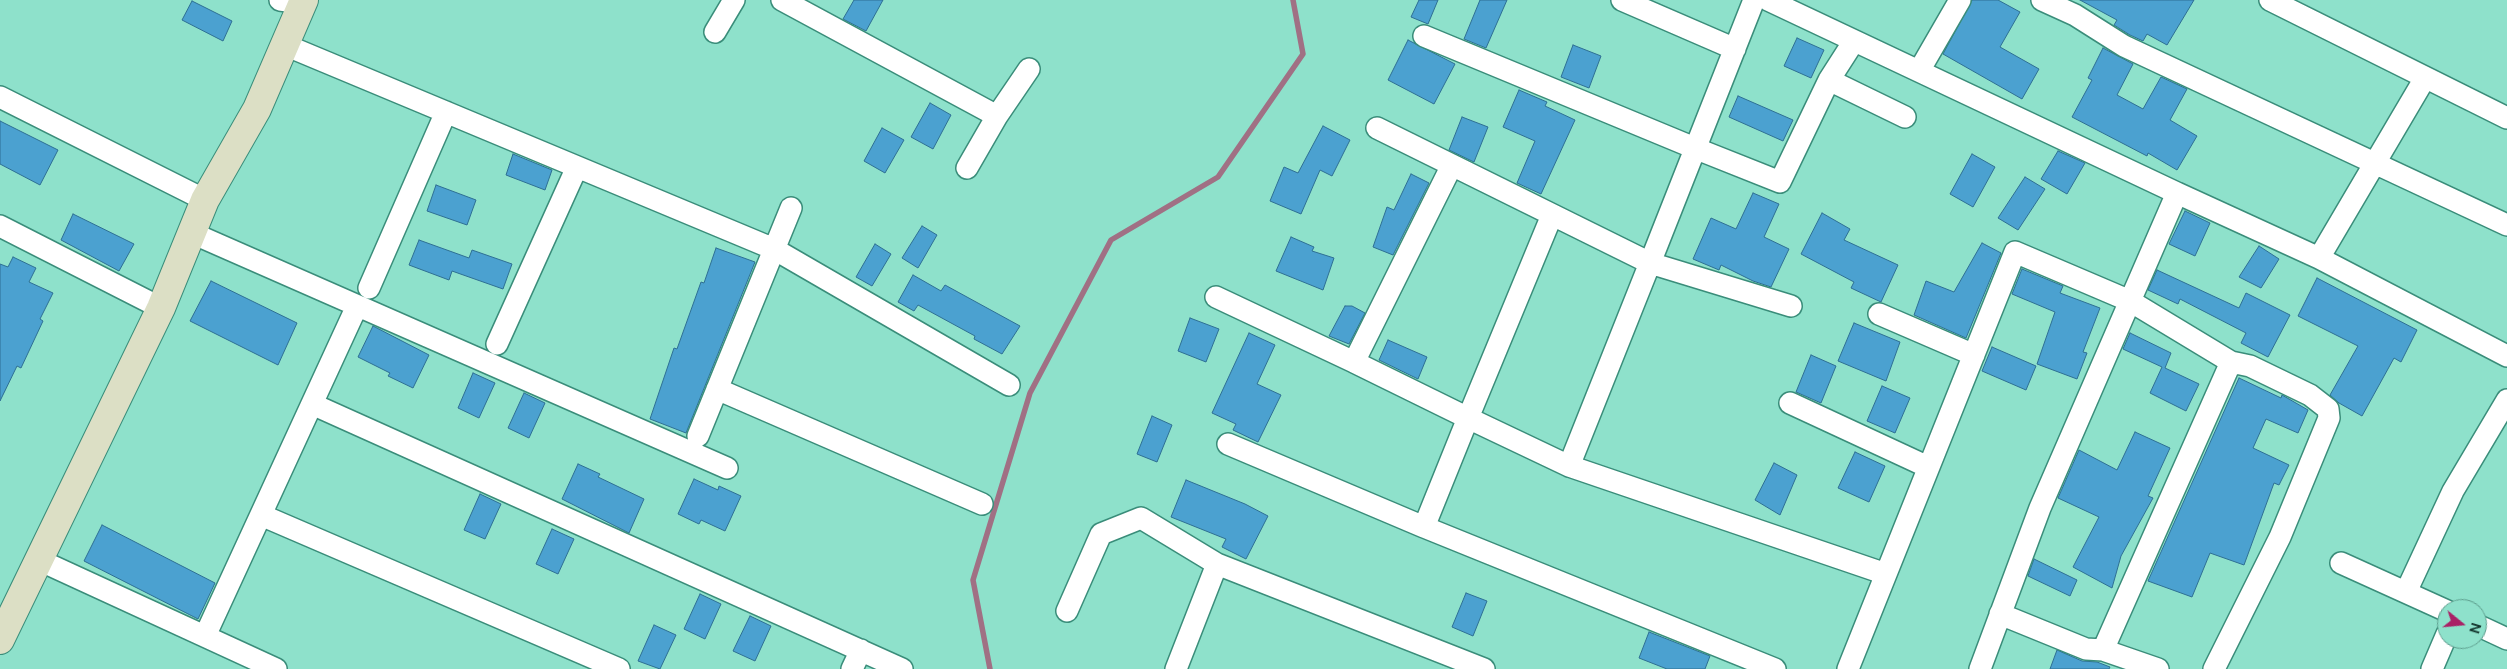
<!DOCTYPE html>
<html>
<head>
<meta charset="utf-8">
<style>
	body { margin:0 }
	#map { position:relative; width:2507px; height:669px; overflow:hidden; background:#8ee1cb; font-family:"DM Sans",sans-serif }
	canvas { display:block }
	.north { position:absolute; left:2437px; top:599px; width:50px; height:50px; box-sizing:border-box; background:#8ee1cb; border:1px solid #5d9d8d; border-radius:50%; rotate:107deg; font-size:14px; font-weight:700; line-height:20px; text-align:center; color:#14372f }
	.north::after { content:''; display:block; margin:auto; width:18px; height:22px; background:#a92166; clip-path:polygon(50% 0,100% 100%,50% 72%,0 100%) }
</style>
</head>
<body>
<div id="map">
<canvas width="2507" height="669"></canvas>
<div class="north">N</div>
</div>
<script>
const ctx = document.querySelector('canvas').getContext('2d');
ctx.lineJoin = 'round';
const shape = rows => new Path2D(rows.map(r => 'M' + r).join(''));
function strokePath(path, color, width, dash) { ctx.strokeStyle = color; ctx.lineWidth = width; ctx.lineCap = dash ? 'butt' : 'round'; ctx.setLineDash(dash || []); ctx.stroke(path); }
function paint(path, color) { ctx.fillStyle = color; ctx.fill(path, 'evenodd'); }
strokePath(shape([
	[990,669,973,580,1030,393,1111,240,1218,177,1303,54,1293,0]
]), '#a07084', 5.5);
const building = shape([
	[854,0,883,0,866,31,843,19,854,0],
	[1419,0,1438,0,1428,24,1411,17,1419,0],
	[1480,0,1507,0,1486,48,1464,39,1480,0],
	[1972,0,1998,0,2020,12,2000,47,2039,69,2022,99,1943,54,1972,0],
	[2080,0,2194,0,2167,45,2147,34,2143,41,2130,35,2114,25,2117,20,2080,0],
	[192,1,232,21,223,41,182,20,192,1],
	[1797,38,1824,50,1811,78,1784,66,1797,38],
	[1408,40,1455,64,1434,104,1388,80,1408,40],
	[1573,45,1601,56,1589,88,1561,77,1573,45],
	[2103,48,2133,64,2117,95,2143,109,2161,77,2187,89,2170,120,2197,136,2177,170,2148,153,2147,156,2072,117,2092,80,2088,78,2103,48],
	[1519,90,1547,102,1545,106,1575,120,1541,194,1517,183,1535,141,1503,127,1519,90],
	[1738,96,1793,120,1783,141,1729,117,1738,96],
	[930,103,951,115,933,149,911,137,930,103],
	[1462,117,1488,127,1474,162,1449,150,1462,117],
	[0,121,58,150,40,185,0,164,0,121],
	[1323,126,1350,140,1332,176,1320,170,1301,214,1270,201,1284,167,1298,173,1323,126],
	[882,128,904,140,885,173,864,161,882,128],
	[2058,151,2085,163,2067,194,2041,179,2058,151],
	[513,154,552,170,545,190,506,175,513,154],
	[1972,154,1995,167,1973,207,1950,194,1972,154],
	[1411,174,1429,183,1393,255,1373,247,1387,207,1394,210,1411,174],
	[2025,177,2045,189,2018,230,1998,218,2025,177],
	[436,185,476,200,467,225,427,211,436,185],
	[1753,193,1779,204,1764,237,1789,249,1771,287,1753,281,1721,265,1719,270,1693,259,1711,218,1736,229,1753,193],
	[2185,211,2210,223,2195,256,2169,244,2185,211],
	[1822,213,1850,229,1844,240,1898,265,1881,302,1851,288,1854,282,1801,254,1822,213],
	[73,214,134,244,119,271,61,240,73,214],
	[922,226,937,235,918,268,902,258,922,226],
	[1291,237,1314,247,1312,251,1334,258,1323,290,1276,271,1291,237],
	[419,240,469,258,472,250,512,264,503,289,452,271,449,280,409,265,419,240],
	[1982,243,2001,253,1966,338,1914,315,1926,281,1954,292,1982,243],
	[875,244,891,254,872,286,856,277,875,244],
	[2259,246,2279,259,2261,288,2239,277,2259,246],
	[716,248,755,262,686,433,650,419,674,348,677,349,701,282,704,283,716,248],
	[13,257,36,268,29,282,53,293,40,319,43,321,21,368,17,366,0,401,0,264,8,267,13,257],
	[2022,269,2063,286,2060,293,2100,308,2083,352,2087,353,2077,379,2037,364,2055,312,2012,294,2022,269],
	[2157,270,2239,308,2246,293,2290,315,2268,357,2241,343,2246,333,2180,299,2178,304,2148,290,2157,270],
	[913,275,941,291,945,285,1020,326,1002,354,974,339,975,336,918,305,914,311,898,302,913,275],
	[2317,278,2417,330,2401,362,2394,358,2362,416,2339,403,2330,395,2358,346,2298,316,2317,278],
	[211,281,297,323,278,365,190,321,211,281],
	[1345,306,1352,306,1365,313,1349,344,1329,336,1345,306],
	[1190,318,1219,329,1206,362,1178,351,1190,318],
	[1854,323,1900,342,1886,381,1838,361,1854,323],
	[373,326,429,355,413,388,388,376,390,373,358,357,373,326],
	[1249,333,1275,345,1257,384,1281,395,1258,442,1233,430,1236,424,1212,413,1249,333],
	[2130,333,2171,353,2165,368,2199,384,2186,411,2150,393,2162,367,2123,349,2130,333],
	[1388,340,1427,357,1418,379,1379,360,1388,340],
	[1992,347,2036,366,2026,390,1982,371,1992,347],
	[1811,355,1836,366,1821,403,1796,392,1811,355],
	[473,373,495,383,479,418,458,408,473,373],
	[2239,378,2281,398,2282,395,2308,410,2298,433,2266,419,2253,448,2289,465,2279,485,2274,483,2244,565,2210,553,2192,597,2148,581,2239,378],
	[1882,386,1910,398,1895,433,1867,421,1882,386],
	[524,393,545,403,529,438,508,428,524,393],
	[1152,416,1172,425,1157,462,1137,454,1152,416],
	[2135,432,2170,448,2148,496,2153,498,2121,556,2112,588,2073,567,2099,517,2058,498,2079,450,2117,470,2135,432],
	[1855,452,1885,466,1869,502,1838,488,1855,452],
	[1774,463,1797,475,1780,515,1755,500,1774,463],
	[578,464,600,474,598,477,644,499,629,533,562,499,578,464],
	[694,479,718,490,719,486,741,496,725,531,701,520,699,524,678,514,694,479],
	[1186,480,1245,504,1268,516,1246,559,1222,547,1226,539,1171,517,1186,480],
	[480,494,501,504,485,539,464,530,480,494],
	[102,525,215,583,198,619,84,561,102,525],
	[552,529,574,539,558,574,536,564,552,529],
	[2034,559,2077,580,2070,596,2028,576,2034,559],
	[1466,593,1487,601,1473,636,1452,627,1466,593],
	[700,594,721,604,705,639,684,629,700,594],
	[750,616,771,626,755,661,733,651,750,616],
	[654,625,676,635,660,669,638,661,654,625],
	[1649,632,1710,656,1705,669,1667,669,1639,658,1649,632],
	[2057,650,2082,661,2097,662,2110,667,2109,669,2050,669,2057,650]
]);
paint(building, '#4ba1d0');
strokePath(building, '#2e6f93', 1);
const street = shape([
	[280,0,302,3],
	[782,0,997,116],
	[1622,0,1735,49],
	[1768,0,2177,193],
	[2042,0,2075,15,2124,46,2507,225],
	[2270,0,2507,118],
	[715,32,734,0],
	[1424,36,1697,149,1780,182,1829,80,1854,41],
	[285,45,774,249,1009,385],
	[1919,71,1960,0],
	[1829,80,1905,117],
	[0,97,205,200],
	[1377,128,1650,263,1754,0],
	[1452,165,1354,362,1468,418,1424,527,1775,669],
	[967,168,997,116,1029,69],
	[1552,215,1468,418,1569,466,1886,574],
	[0,226,161,308],
	[192,233,727,468],
	[2319,258,2425,78],
	[369,288,446,112],
	[1216,297,1354,362],
	[1879,314,1974,355],
	[497,344,577,167],
	[717,389,982,504],
	[1790,403,1928,467],
	[312,404,902,669],
	[698,436,791,208],
	[1228,444,1424,527],
	[1569,466,1650,263,1791,306],
	[261,515,619,669],
	[39,560,276,669],
	[2341,563,2447,611],
	[2406,592,2453,491,2507,400],
	[1067,611,1101,534,1141,518,1217,564,1484,669],
	[2000,614,2086,649,2103,650,2158,669],
	[2477,625,2507,639],
	[205,636,357,306],
	[2103,650,2231,362],
	[852,669,861,650],
	[1176,669,1217,564],
	[1848,669,2015,252,2130,301,2231,362,2250,366,2310,395,2328,409,2329,418,2280,537,2214,669],
	[1980,669,2040,508,2177,193,2319,258,2507,356],
	[2432,669,2447,634]
]);
const secondary = shape([
	[0,640,161,308,205,200,257,109,304,0]
]);
strokePath(street, '#3a8d7a', 24);
strokePath(secondary, '#3a8d7a', 30);
strokePath(street, '#fff', 21);
strokePath(secondary, '#dcdfc5', 28);
</script>
</body>
</html>
